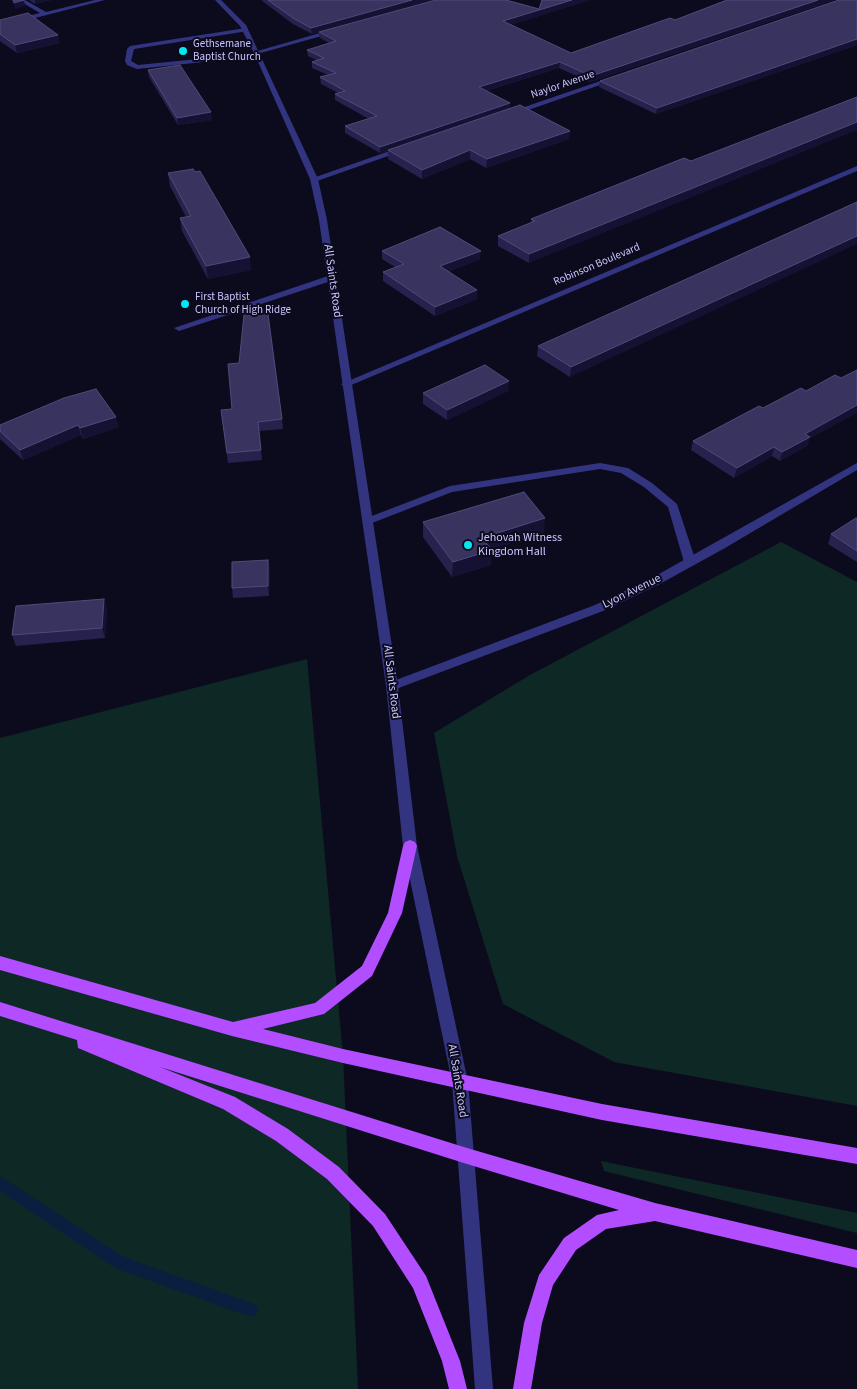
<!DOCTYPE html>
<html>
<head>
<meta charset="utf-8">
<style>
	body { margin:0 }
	canvas { display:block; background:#0c0a1d }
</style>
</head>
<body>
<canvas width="857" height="1389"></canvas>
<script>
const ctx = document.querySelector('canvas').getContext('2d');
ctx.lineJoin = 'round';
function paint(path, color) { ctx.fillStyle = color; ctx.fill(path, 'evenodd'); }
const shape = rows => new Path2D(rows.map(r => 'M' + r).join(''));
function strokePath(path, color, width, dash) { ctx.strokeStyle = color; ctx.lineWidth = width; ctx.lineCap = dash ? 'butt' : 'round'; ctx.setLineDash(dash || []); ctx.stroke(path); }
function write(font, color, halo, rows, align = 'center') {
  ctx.font = font + ' "Source Sans 3",sans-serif'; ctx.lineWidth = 4; ctx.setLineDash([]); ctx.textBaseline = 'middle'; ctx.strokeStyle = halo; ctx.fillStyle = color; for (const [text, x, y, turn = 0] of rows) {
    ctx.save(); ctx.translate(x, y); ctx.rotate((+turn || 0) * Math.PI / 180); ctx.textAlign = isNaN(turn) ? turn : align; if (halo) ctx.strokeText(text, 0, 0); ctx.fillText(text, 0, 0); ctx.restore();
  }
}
paint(shape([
	[781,542,857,582,857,1106,614,1062,503,1004,457,856,434,733,530,675],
	[307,659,343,1056,358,1389,0,1389,0,738],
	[601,1161,857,1213,857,1233,604,1171]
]), '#0d2825');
paint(shape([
	[0,1176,124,1257,256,1305,258,1310,256,1315,251,1317,115,1268,0,1191,0,1176]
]), '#081f3f');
paint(shape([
	[246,28,248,29,248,31,134,49,131,61,138,65,258,53,261,55,260,56,137,69,127,65,125,61,127,49,130,46,246,28],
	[331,275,334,276,334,280,182,330,179,331,174,328,331,275],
	[600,463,628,468,652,483,677,504,696,562,694,565,690,566,684,562,668,507,644,487,621,473,600,469,452,492,372,523,368,524,363,521,364,519,450,486,600,463]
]), '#323480');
paint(shape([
	[18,0,25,0,46,12,95,0,105,0,0,27,0,23,40,13,18,0],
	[334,29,336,30,336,32,257,54,254,52,334,29],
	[615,76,618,78,617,79,514,115,507,113,615,76],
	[401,147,408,149,317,181,310,179,401,147],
	[857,166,857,171,349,386,343,386,341,384,857,166],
	[857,463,857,470,725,548,658,585,603,611,396,689,388,689,386,686,388,683,595,605,650,579,857,463]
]), '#323480');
paint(shape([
	[215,0,221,0,246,25,318,179,327,220,398,686,417,846,468,1082,493,1389,475,1389,452,1082,403,846,386,686,319,220,310,179,255,55,240,26,215,0]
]), '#323480');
paint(shape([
	[410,840,415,842,417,846,402,913,372,976,324,1014,263,1029,343,1049,602,1104,857,1148,857,1164,602,1120,343,1063,232,1036,0,970,0,956,233,1022,315,1003,362,966,388,913,403,846,405,842,410,840],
	[0,1002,467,1148,655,1203,857,1250,857,1268,655,1221,606,1229,576,1250,553,1285,542,1323,531,1389,513,1389,524,1323,539,1275,564,1238,597,1215,619,1210,467,1164,160,1067,235,1097,288,1129,339,1167,385,1214,426,1276,460,1361,467,1389,449,1389,442,1361,413,1288,373,1226,327,1179,276,1141,223,1109,78,1048,77,1040,0,1016,0,1002]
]), '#b24eff');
paint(shape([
	[29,0,51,0,35,4],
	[261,0,433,0,312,34,293,24],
	[542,0,590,0,510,25,571,53,675,20,727,0,834,0,590,82,559,68,486,91,510,109,570,131,569,139,486,168,470,159,422,179,388,159,388,151,380,153,345,133,345,126,369,119,335,100,335,94,338,93,321,84,320,77,328,75,312,68,312,62,316,60,308,56,307,50,329,43,320,38,319,32,539,9],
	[857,0,857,45,656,114,599,87,600,81],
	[0,20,60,43,17,53,0,41],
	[148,70,212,120,178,125,149,77],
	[684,158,529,263,498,246,498,236,531,223,531,219],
	[168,173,251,270,208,279,182,231,180,218,186,217,170,186],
	[857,202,570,377,537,356,538,346],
	[382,251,480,259,448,272,477,299,435,316,383,281,383,272,395,267,382,259],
	[508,391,447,420,423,404,423,393],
	[64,398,119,427,83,439,81,435,23,460,0,439,0,425],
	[763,408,809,439,807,446,780,461,772,456,734,478,691,450,693,441],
	[221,410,282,419,283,429,259,431,262,460,228,463],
	[857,519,857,562,828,544,831,534],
	[423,522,544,533,491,549,491,565,452,577,423,537],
	[268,560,270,570,269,596,233,598,232,588],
	[107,609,105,638,16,646,12,635]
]), '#27214d');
paint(shape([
	[24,0,25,6,15,9,14,3],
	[35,0,51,0,35,4],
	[412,0,433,0,312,34,311,28],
	[572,0,590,0,503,27,503,21],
	[818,0,834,0,590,82,591,76],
	[58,35,60,43,17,53,15,45],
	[857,39,857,45,656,114,657,108],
	[560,62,559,68,479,93,479,87],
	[510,103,510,109,388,150,388,151,380,153,380,147],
	[211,112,212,120,178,125,177,118],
	[857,122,857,130,529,263,529,254],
	[570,131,569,139,486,168,487,159],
	[470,150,470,159,422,179,422,170],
	[857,236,857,244,570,377,571,367],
	[481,251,480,259,440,275,440,266],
	[250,257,251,270,208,279,206,266],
	[477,290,477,299,435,316,435,307],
	[509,381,508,391,447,420,447,410],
	[857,405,857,413,809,439,807,446,780,461,782,452,805,434],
	[116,417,119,427,83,439,80,428],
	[78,425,81,435,23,460,20,450],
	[774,447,772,456,734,478,737,468],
	[545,518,544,533,482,552,482,538],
	[492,550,491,565,452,577,453,562],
	[268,560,270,570,269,596,268,586],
	[104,599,107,609,105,638,102,628]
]), '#151132');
const building = shape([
	[13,0,24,0,14,3,13,0],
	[268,0,412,0,311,28,293,18,268,0],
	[436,0,506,0,539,9,542,0,572,0,503,21,571,53,670,18,675,20,727,0,818,0,591,76,560,62,479,87,510,103,380,147,345,126,377,116,335,94,345,91,320,77,336,73,312,62,324,58,307,50,336,41,319,32,436,0],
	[839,0,857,0,857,39,657,108,600,81,839,0],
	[28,13,58,35,15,45,0,34,0,20,28,13],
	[180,65,211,112,177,118,148,70,180,65],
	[857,97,857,122,529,254,498,236,535,221,531,219,684,158,691,161,857,97],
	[520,105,570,131,487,159,470,150,422,170,388,150,520,105],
	[193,169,195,172,200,171,250,257,206,266,180,218,191,216,168,173,193,169],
	[857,202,857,236,571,367,538,346,857,202],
	[440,227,481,251,440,266,477,290,435,307,383,272,404,264,382,251,440,227],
	[268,314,282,419,258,422,261,450,227,453,221,410,232,409,228,364,239,363,244,315,268,314],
	[485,365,509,381,447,410,423,393,485,365],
	[857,370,857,405,805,434,810,437,782,452,774,447,737,468,693,441,759,406,763,408,801,388,806,391,835,375,841,378,857,370],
	[96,389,116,417,80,428,78,425,20,450,0,431,0,425,64,398,96,389],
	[524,492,545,518,482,538,492,550,453,562,423,522,524,492],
	[856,518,857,519,857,551,831,534,856,518],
	[268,560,268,586,232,588,232,562,268,560],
	[104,599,102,628,12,635,16,606,104,599]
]);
paint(building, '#393360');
strokePath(building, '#504a79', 1);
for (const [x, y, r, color] of [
	[183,51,5,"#00e9f2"],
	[185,304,5,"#00e9f2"],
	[468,545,5,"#00e9f2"]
]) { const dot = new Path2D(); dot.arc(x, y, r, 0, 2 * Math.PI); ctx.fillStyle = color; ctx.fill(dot); strokePath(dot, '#0c0a1d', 2); }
write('11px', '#cac7ff', '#0c0a1d', [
	["Gethsemane",193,45],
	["Baptist Church",193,58],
	["First Baptist",195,298],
	["Church of High Ridge",195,311]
], 'left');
write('11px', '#cac7ff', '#0c0a1d', [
	["Naylor Avenue",563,85,-19],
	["Robinson Boulevard",597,265,-23]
]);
write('12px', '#cac7ff', '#0c0a1d', [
	["All Saints Road",332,281,82],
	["Lyon Avenue",632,592,-26],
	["All Saints Road",391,682,83],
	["All Saints Road",457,1081,81]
]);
write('12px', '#cac7ff', '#0c0a1d', [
	["Jehovah Witness",478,538],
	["Kingdom Hall",478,552]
], 'left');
</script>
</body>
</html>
